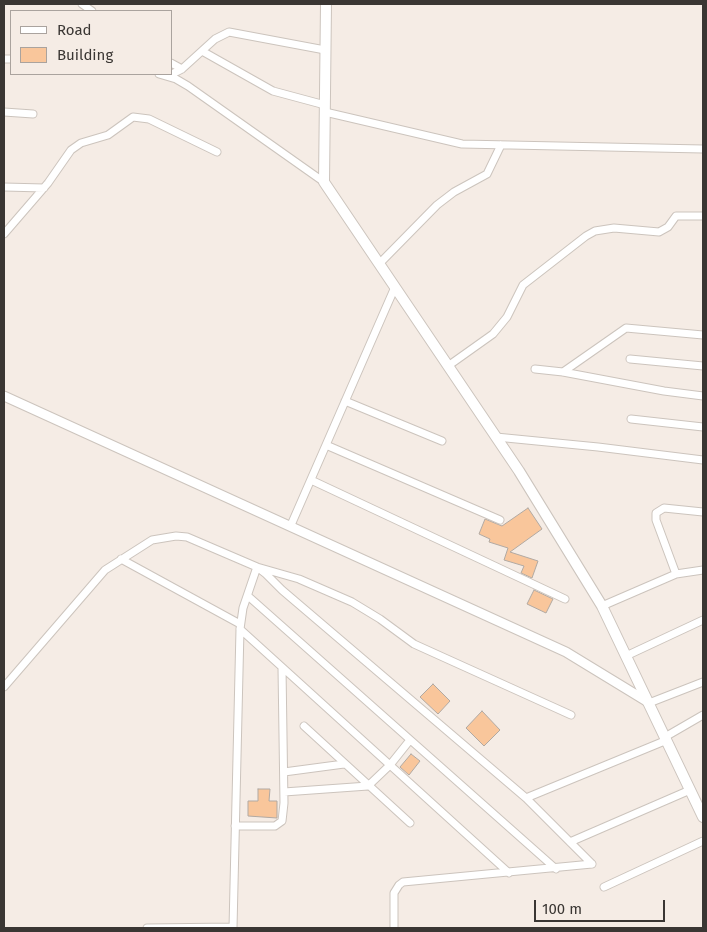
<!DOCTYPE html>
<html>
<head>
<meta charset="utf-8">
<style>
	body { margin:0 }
	#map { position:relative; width:707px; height:932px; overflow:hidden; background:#f5ece5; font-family:"Fira Sans",sans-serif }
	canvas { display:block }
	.frame { position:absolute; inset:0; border:5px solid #3a3633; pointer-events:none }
	.legend { position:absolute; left:10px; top:10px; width:162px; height:65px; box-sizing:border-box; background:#f5ece5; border:1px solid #aaa39e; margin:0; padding:6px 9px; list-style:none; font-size:15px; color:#3a3633 }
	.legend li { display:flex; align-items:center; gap:10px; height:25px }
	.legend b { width:25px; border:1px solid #aaa39e }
	.scale { position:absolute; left:534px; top:900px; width:131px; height:22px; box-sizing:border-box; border:2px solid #3a3633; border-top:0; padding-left:6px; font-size:15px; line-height:18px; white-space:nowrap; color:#3a3633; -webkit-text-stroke:4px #f5ece5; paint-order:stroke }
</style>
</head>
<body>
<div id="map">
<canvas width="707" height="932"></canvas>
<div class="frame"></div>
<ul class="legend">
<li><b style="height:6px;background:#fff"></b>Road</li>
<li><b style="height:14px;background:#f9c69b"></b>Building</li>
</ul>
<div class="scale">100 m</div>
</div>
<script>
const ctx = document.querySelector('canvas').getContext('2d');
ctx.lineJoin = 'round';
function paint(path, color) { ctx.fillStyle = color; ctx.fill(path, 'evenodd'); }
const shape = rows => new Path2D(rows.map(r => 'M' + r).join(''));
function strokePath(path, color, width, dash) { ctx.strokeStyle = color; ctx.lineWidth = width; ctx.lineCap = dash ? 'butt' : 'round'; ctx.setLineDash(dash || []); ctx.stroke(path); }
const building = shape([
	[528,508,542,529,510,552,538,561,532,578,521,573,524,566,504,560,508,548,489,542,490,539,479,534,485,519,502,526,528,508],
	[534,590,553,599,546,613,527,604,534,590],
	[433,684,450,701,438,714,420,697,433,684],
	[482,711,500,730,484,746,466,728,482,711],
	[411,754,420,761,409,775,400,767,411,754],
	[258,789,270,789,269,801,277,801,277,818,248,816,248,801,258,801,258,789]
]);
paint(building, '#f9c69b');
strokePath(building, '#b1a9a2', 1);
const minor = shape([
	[82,4,92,11],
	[202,51,273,91,325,105],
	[4,59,11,59],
	[171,63,182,69],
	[159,74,176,79,188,86,324,182],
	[168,76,182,69,215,39,229,32,325,50],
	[4,112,33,114],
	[325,112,462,144,703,149],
	[4,187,44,188],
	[4,234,48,183,71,150,81,143,108,135,133,117,149,119,217,152],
	[379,264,437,205,454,192,487,174,501,145],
	[630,359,703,366],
	[448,366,493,334,507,317,523,285,586,236,595,231,614,228,659,232,668,227,676,216,703,216],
	[535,369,563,372,664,391,703,396],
	[563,372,626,328,703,335],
	[345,401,442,441],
	[631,419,703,427],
	[496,437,598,447,703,460],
	[326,445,500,520],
	[311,480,565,599],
	[291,525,395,287],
	[121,559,240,624],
	[676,574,656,520,656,513,664,508,703,512],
	[248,596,556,869],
	[602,606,676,574,703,570],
	[240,629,509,873],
	[626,656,703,620],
	[4,687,105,570,152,540,176,536,187,537,257,567,266,574,282,590,526,798,592,864],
	[649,703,703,682],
	[304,726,410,823],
	[665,737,703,715],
	[284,772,344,764],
	[284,792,368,786,390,765,410,740],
	[526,798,667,740],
	[235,826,275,826,282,821,284,803,282,668],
	[570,842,690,790],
	[604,887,703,841],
	[147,928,233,927],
	[233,928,240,629,243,608,257,567,299,579,352,602,380,619,414,644,571,715],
	[394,928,394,893,399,885,403,882,592,864]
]);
const tertiary = shape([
	[4,396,566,652,648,702]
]);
const secondary = shape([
	[326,4,324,182,519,471,602,606,703,817]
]);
strokePath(minor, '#ccc4bd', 9);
strokePath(tertiary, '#ccc4bd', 11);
strokePath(secondary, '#ccc4bd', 12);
strokePath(minor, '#fff', 7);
strokePath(tertiary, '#fff', 9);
strokePath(secondary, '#fff', 10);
</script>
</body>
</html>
